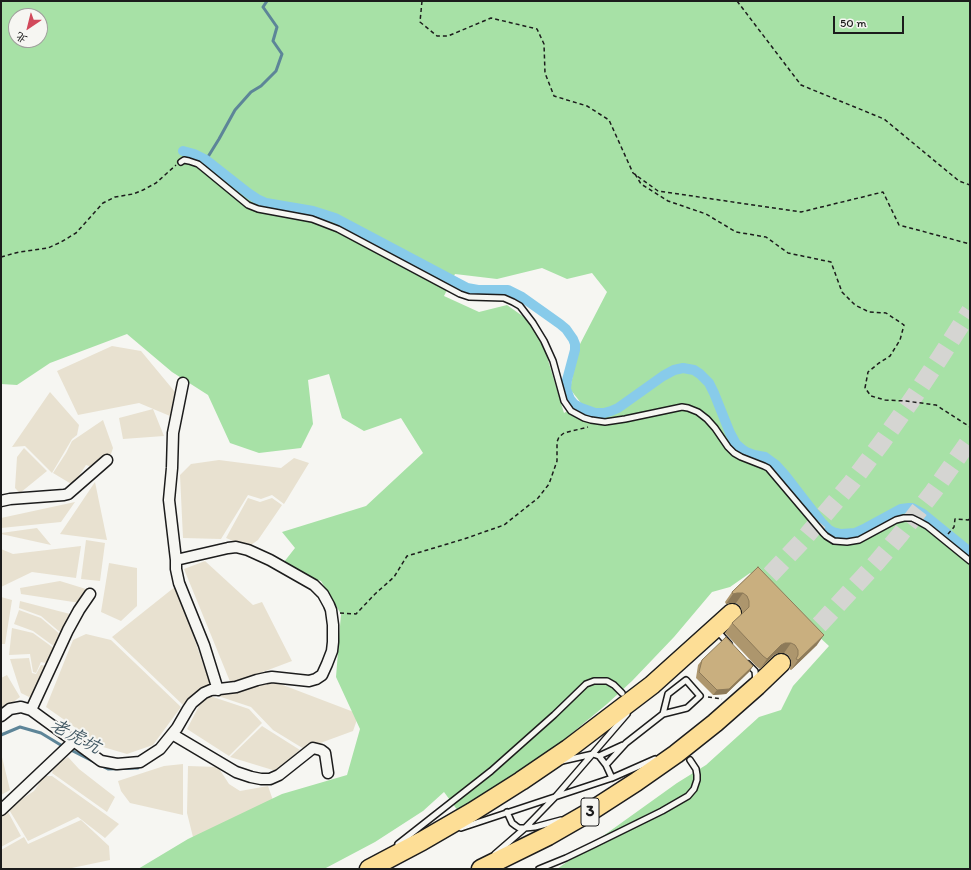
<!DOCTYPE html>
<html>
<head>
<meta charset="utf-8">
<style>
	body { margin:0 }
	#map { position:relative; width:971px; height:870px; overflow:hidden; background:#f6f6f2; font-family:Itim,"LXGW WenKai TC",sans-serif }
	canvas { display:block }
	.frame { position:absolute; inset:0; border:2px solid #1c1c1c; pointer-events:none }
	.north { position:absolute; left:8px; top:8px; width:40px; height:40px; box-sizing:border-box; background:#f6f6f2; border:1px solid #9f9f9c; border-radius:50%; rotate:215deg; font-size:11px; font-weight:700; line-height:16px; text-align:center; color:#1c1c1c }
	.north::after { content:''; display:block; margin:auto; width:14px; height:18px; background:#d1495b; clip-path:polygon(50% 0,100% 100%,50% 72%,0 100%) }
	.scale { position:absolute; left:833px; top:16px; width:71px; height:18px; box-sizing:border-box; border:2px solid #1c1c1c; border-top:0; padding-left:5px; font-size:12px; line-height:14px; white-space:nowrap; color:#1c1c1c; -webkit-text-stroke:3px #f6f6f2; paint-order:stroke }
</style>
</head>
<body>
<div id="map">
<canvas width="971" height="870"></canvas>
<div class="frame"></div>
<div class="north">北</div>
<div class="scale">50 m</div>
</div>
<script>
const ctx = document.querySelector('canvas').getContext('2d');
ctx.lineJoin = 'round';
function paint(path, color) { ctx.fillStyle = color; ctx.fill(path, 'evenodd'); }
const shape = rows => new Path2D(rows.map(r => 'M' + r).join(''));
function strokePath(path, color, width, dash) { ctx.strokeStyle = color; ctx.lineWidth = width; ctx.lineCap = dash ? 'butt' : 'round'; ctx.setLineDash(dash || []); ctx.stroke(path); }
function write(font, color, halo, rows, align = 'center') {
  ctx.font = font + ' Itim,"LXGW WenKai TC",sans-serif'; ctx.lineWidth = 4; ctx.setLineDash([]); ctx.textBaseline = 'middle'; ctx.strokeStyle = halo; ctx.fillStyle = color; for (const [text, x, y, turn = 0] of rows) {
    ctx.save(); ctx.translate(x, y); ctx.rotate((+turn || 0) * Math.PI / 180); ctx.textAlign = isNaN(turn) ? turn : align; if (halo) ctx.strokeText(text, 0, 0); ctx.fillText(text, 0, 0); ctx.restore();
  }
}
paint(shape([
	[112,346,141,351,175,392,170,416,139,403,78,415,57,371],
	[50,392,79,425,77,435,72,439,65,451,52,473,25,446,12,447],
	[153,409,164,436,123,439,119,418],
	[103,420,113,448,111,454,92,467,86,465,73,485,53,473,66,453,72,441],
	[24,448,47,471,20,493,15,488,17,457],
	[294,458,309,463,284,504,272,495,261,499,248,495,221,539,183,538,180,475,191,464,219,460,281,468],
	[95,482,107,540,60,534],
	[248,498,260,502,272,498,282,505,258,540,248,547,226,538],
	[75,502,61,522,1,528,1,518],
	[37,528,51,545,1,534,1,533],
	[86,540,105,543,100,581,81,579],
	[81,546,76,578,32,572,1,587,1,549,13,554],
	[205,561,253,605,262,602,292,661,231,684,184,569],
	[109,563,137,568,137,606,121,621,101,612],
	[60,581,86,589,80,603,21,594,20,588],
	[176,586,210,684,183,705,112,637],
	[1,597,12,600,5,644,1,644],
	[20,601,70,614,61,633,41,616,19,608],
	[19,610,41,618,61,635,55,647,33,631,14,624],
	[12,628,33,633,55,649,50,664,41,662,36,673,33,672,30,654,9,655],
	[86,634,111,640,181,707,153,745,127,754,103,747,46,707,73,640],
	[29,658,32,673,36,674,41,665,55,668,31,698,21,693,10,659],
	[7,675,20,697,1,711,1,678],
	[275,682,359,714,353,731,304,749,273,730,251,707,215,695],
	[210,696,249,709,262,723,229,756,187,729,201,702],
	[262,726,300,750,276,771,230,757],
	[1,757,2,757,10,790,1,795],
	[68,757,79,769,115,797,107,812,52,773,55,765],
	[183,764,183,815,130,803,121,791,118,781,164,766],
	[188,766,218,767,229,784,240,791,268,786,275,806,195,845,187,813],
	[44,776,52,776,119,824,105,838,78,817,28,841,8,808,34,791],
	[7,810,21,836,1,847,1,813],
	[81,820,109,846,110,860,67,869,1,869,1,850,24,837,28,844]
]), '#e8e1d0');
paint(shape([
	[1,1,970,1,970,869,557,869,677,783,706,765,759,717,781,710,793,686,829,646,750,573,730,587,712,592,674,637,632,681,607,704,560,743,458,811,444,792,423,811,375,842,324,869,138,869,188,839,282,794,347,775,360,729,336,677,341,614,321,581,280,567,295,548,282,532,366,506,423,453,401,418,364,431,342,418,329,374,308,380,313,424,301,448,259,453,230,443,208,395,172,372,127,334,50,363,17,385,1,384],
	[16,16,40,16,40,40,16,40],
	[542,268,567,279,592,273,607,292,579,346,570,389,581,403,564,413,538,327,507,305,479,312,444,296,455,274,497,279]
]), '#a7e1a6');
strokePath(shape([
	[206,160,219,139,235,110,251,92,261,86,276,71,282,54,273,41,277,27,263,7,267,1],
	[1,735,20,727,41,733,64,747],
	[69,749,108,769,138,768]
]), '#5d8598', 3);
strokePath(shape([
	[183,151,194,154,206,160,248,193,257,199,266,203,313,211,335,218,467,288,478,290,508,290,522,297,560,324,566,329,573,339,575,344,575,350,567,380,566,389,570,399,574,404,581,408,595,413,604,413,611,411,618,408,663,376,674,370,683,368,694,370,700,374,709,383,714,393,730,433,736,444,743,450,746,452,754,455,765,457,776,465,785,475,822,523,829,530,833,532,841,534,855,533,866,528,901,509,909,508,912,508,923,514,970,552]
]), '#88cbea', 10);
strokePath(shape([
	[732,613,771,574,802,541,852,482,882,442,911,401,939,359,970,311],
	[781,663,822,622,877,562,899,536,933,492,970,440]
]), '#d5d5d2', 18, [18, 9]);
const lane = shape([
	[181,162,184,160,189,161,198,164,203,168,248,205,258,209,312,219,338,229,460,294,469,297,504,298,513,302,520,306,533,323,544,341,553,361,564,401,571,411,584,418,591,420,605,422,625,419,682,407,688,408,698,412,707,419,715,428,728,447,734,453,741,457,764,466,768,468,823,533,826,536,834,541,847,542,859,540,896,520,904,518,912,518,918,521,927,526,970,561],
	[715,632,720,634,729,644],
	[748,664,755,671,756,681],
	[599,756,623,745],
	[562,761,593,754,599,756,606,765,612,778],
	[606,765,626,743,663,714,687,708,700,696,686,680,668,694,663,714],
	[507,812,512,823,516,826,519,828,525,828,535,827,561,820],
	[461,828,612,778,655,759],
	[398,844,491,771,554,715,586,684,594,681,607,681,614,685,622,693],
	[495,854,525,828,557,795,627,714],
	[539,869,566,858,593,845,662,811,688,796,694,789,697,780,697,775,696,769,690,760]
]);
const street = shape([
	[183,383,173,433,172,468,169,500,176,560,176,569,179,583,204,645,218,690],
	[1,501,10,499,64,495,68,494,107,460],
	[31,710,68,630,79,610,90,594],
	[1,716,10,709,21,707,31,710,101,761,117,764,140,762,160,749,177,728,188,709,192,703,204,693,211,690,236,687,257,680,266,678,272,677,309,681,316,679,322,675,327,664,332,651,333,642,333,625,331,610,329,605,323,594,314,585,270,560,248,550,236,547,228,548,176,560],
	[172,734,236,772,251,777,261,779,270,779,279,775,313,748,321,750,325,753,328,773],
	[1,810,74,741]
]);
const highway = shape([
	[369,869,422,841,472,812,521,781,568,749,652,685,732,613],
	[481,869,548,836,588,813,636,782,676,754,715,723,757,686,781,663]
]);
strokePath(lane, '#1c1c1c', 8);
strokePath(street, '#1c1c1c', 13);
strokePath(highway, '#1c1c1c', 21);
strokePath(shape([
	[422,1,420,22,437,36,448,36,491,18,537,29,544,44,545,73,554,96,587,106,609,120,633,173,658,191,801,212,883,192,899,225,970,244],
	[737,1,801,85,884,119,959,181,970,185],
	[635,174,641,184,668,201,706,214,736,232,766,237,788,253,831,262,842,292,855,305,869,312,886,313,904,325,900,340,890,356,879,363,868,372,865,388,871,396,885,400,906,401,936,405,970,427],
	[1,257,19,252,48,248,61,242,76,233,103,203,115,197,133,194,143,190,156,183,176,165],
	[948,534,954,527,955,519,968,520,970,519],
	[340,613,356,614,375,594,394,577,407,556,464,539,504,525,538,498,549,484,557,461,557,442,559,437,564,433,588,427],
	[708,697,722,699]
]), '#1c1c1c', 1.5, [4, 3]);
strokePath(lane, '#f6f6f2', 5);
strokePath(street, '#f6f6f2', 10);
strokePath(highway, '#fdde96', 18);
paint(shape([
	[758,567,817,645,791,670,789,669,791,666,791,660,788,655,784,653,778,653,774,655,760,669,756,666,725,633,732,623,742,614,742,611,740,606,736,603,730,603,726,604,725,602,732,592],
	[702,660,750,671,726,694,713,695,696,678,698,665]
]), '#ad966d');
paint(shape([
	[737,593,743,593,736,603,730,603,726,604,733,594],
	[824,635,817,645,791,670,798,660],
	[785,643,791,643,784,653,778,653,774,655,760,669,767,659,781,645],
	[753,666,750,671,726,694,713,695,717,690]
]), '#8d7a59');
const building = shape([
	[758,567,824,635,798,660,796,659,798,655,798,650,795,645,791,643,785,643,781,645,767,659,763,656,732,623,746,610,749,607,749,601,747,596,743,593,737,593,733,594,732,592,758,567],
	[726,637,753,666,729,689,717,690,699,672,702,660,726,637]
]);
paint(building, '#c9af7f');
strokePath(building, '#8d7a59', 1);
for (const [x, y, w] of [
	[590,812,18]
]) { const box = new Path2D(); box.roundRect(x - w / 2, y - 14, w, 28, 3); ctx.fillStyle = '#f6f6f2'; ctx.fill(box); strokePath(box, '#1c1c1c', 1); }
write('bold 16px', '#1c1c1c', null, [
	["3",590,812]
]);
write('italic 18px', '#425964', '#f6f6f2', [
	["老虎坑",75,737,28]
]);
</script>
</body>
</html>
